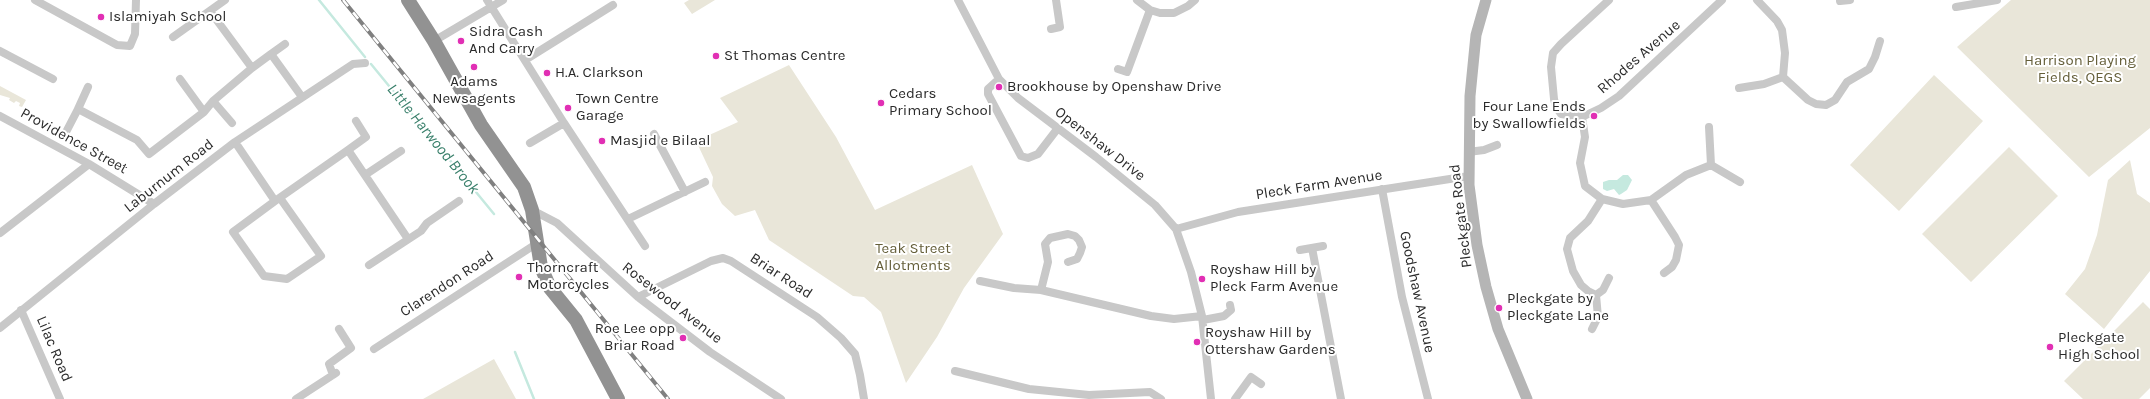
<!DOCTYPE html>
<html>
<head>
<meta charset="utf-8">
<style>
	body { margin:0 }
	canvas { display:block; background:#fff }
</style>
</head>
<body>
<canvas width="2150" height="399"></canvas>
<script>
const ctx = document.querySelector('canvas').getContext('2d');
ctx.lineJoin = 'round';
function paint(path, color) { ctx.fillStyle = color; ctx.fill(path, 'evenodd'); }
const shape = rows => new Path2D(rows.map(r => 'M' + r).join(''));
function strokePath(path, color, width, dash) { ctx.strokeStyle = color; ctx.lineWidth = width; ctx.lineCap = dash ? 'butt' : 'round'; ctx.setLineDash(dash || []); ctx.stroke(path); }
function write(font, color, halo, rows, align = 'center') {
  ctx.font = font + ' Karla,sans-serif'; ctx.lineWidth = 4; ctx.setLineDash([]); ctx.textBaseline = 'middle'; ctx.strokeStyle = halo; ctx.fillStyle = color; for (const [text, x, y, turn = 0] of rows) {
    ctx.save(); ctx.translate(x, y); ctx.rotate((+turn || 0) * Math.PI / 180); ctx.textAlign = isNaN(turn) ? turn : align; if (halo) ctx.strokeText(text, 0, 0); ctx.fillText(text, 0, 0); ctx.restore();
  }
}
paint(shape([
	[689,0,715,0,692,14,684,3],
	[2011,0,2150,0,2150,128,2089,177,1957,47],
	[789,65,836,137,875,210,972,165,1003,234,964,288,937,337,906,383,881,312,864,297,853,296,769,240,755,210,735,216,722,204,712,186,713,177,696,141,738,122,720,98],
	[1934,75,1983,121,1899,211,1850,165],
	[0,86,26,100,22,107,19,106,20,103,16,101,14,103,9,100,10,98,0,95],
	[2009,147,2058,196,1971,282,1922,234],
	[2130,160,2137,194,2150,203,2150,271,2104,329,2065,294,2085,269,2097,235,2108,180],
	[2143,302,2150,309,2150,388,2139,399,2083,399,2064,381],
	[494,359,516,399,423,399]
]), '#e9e6d9');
paint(shape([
	[1623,175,1628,175,1632,180,1627,190,1621,194,1619,195,1614,189,1607,191,1603,189,1603,182,1609,180,1617,180]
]), '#c5e9df');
strokePath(shape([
	[319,0,365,57],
	[371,64,494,214],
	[515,352,534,399]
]), '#c5e9df', 2.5);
strokePath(shape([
	[35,0,117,45,130,46,135,34,136,0],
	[487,0,564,123,645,246],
	[958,0,999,79,1018,98,1096,157,1155,205,1176,229,1191,272,1202,316,1211,399],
	[1137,0,1150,10,1160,13,1174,13,1188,6,1195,0],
	[1609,0,1561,44,1553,53,1551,67,1554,99,1556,107,1561,114,1582,117,1601,108,1619,96,1722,0],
	[1757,0,1777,21,1782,30,1785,53,1783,77,1808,100,1816,104,1826,105,1835,100,1847,82,1869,69,1875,57,1880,41],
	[1840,1,1850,0],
	[1956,7,1997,0],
	[210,11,252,68,271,54,302,97],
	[1051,29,1060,27,1056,0],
	[173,37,225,0],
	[434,41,503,0],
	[0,51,53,79],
	[271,54,285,44],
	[525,60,613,5],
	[1118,69,1127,72,1150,10],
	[180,79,204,112],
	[999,79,988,89,988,94,1021,156,1028,158,1038,154,1058,128],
	[88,87,78,109,137,140,149,154,204,112,213,101],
	[1739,88,1764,84,1783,77],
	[0,116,89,164,154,204],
	[1582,117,1585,137,1580,163,1585,186,1602,199,1623,204,1651,200,1686,175,1711,165,1709,127],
	[232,123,213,101,252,68],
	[65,134,78,109],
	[654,134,685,192],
	[235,142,275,201,348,150,408,239],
	[530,143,564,123],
	[348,150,366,137,356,121],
	[1468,152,1484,150,1497,145],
	[1711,165,1740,182],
	[365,175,401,151],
	[1382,189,1402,297,1428,399],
	[1602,199,1588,221,1570,238,1567,249,1573,271,1581,285,1588,291,1596,295,1603,290,1609,278],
	[1651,200,1675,237,1679,245,1676,260,1672,267,1664,273],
	[275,201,233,232,264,276,287,279,321,256,280,198],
	[532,210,557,223,638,297,710,352,781,399],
	[628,219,705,182],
	[1176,229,1238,212,1469,176],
	[0,233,89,164],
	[1312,248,1341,399],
	[1300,250,1323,246],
	[369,265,421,231,427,223,459,201],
	[980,281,1014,288,1041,290,1151,316,1174,319,1202,316],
	[1041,290,1048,262,1045,244,1050,238,1068,234,1075,236,1079,240,1082,247,1080,253,1077,259,1068,262],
	[638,297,711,261,723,258,731,261,817,317,841,338,855,354,860,375,864,399],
	[21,310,60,399],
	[1203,320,1224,316,1231,310,1230,305],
	[0,328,154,204,235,142,353,64,365,63],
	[1592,329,1598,317,1596,295],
	[374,349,536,244],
	[955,371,1029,389,1089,395,1150,392,1161,399],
	[333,375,329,364,351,348,339,329],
	[296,399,336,373],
	[1235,399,1251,377,1261,384]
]), '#c8c8c8', 8);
strokePath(shape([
	[1486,0,1476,35,1470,96,1469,185,1477,245,1486,287,1498,329,1527,399]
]), '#b5b5b5', 11);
strokePath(shape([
	[408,0,434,41,481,125,524,187,532,210,541,267,550,288,576,320,618,399]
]), '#929292', 14);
const rail = shape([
	[343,0,668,399]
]);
strokePath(rail, '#808080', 4);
strokePath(rail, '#fff', 2.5, [8]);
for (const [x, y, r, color] of [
	[101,17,4,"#e12fb4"],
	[461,41,4,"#e12fb4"],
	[716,56,4,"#e12fb4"],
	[474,67,4,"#e12fb4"],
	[547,73,4,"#e12fb4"],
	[999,87,4,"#e12fb4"],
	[881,103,4,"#e12fb4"],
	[568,108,4,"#e12fb4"],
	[1594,116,4,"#e12fb4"],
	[602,141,4,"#e12fb4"],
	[519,277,4,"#e12fb4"],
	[1202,279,4,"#e12fb4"],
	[1499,308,4,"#e12fb4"],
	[683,338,4,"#e12fb4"],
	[1197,342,4,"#e12fb4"],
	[2050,347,4,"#e12fb4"]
]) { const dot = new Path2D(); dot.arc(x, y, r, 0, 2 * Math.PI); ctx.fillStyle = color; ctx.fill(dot); strokePath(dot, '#fff', 1.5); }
write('15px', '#2b2b2b', '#fff', [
	["Islamiyah School",109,17],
	["Sidra Cash",469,32],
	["And Carry",469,49],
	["St Thomas Centre",724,56],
	["H.A. Clarkson",555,73],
	["Adams",474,82,"center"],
	["Newsagents",474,99,"center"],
	["Brookhouse by Openshaw Drive",1007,87],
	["Cedars",889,94],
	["Primary School",889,111],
	["Town Centre",576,99],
	["Garage",576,116],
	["Four Lane Ends",1586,107,"right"],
	["by Swallowfields",1586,124,"right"],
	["Masjid e Bilaal",610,141],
	["Thorncraft",527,268],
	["Motorcycles",527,285],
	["Royshaw Hill by",1210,270],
	["Pleck Farm Avenue",1210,287],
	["Pleckgate by",1507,299],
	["Pleckgate Lane",1507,316],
	["Roe Lee opp",675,329,"right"],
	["Briar Road",675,346,"right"],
	["Royshaw Hill by",1205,333],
	["Ottershaw Gardens",1205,350],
	["Pleckgate",2058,338],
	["High School",2058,355]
], 'left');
write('15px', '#2b2b2b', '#fff', [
	["Rhodes Avenue",1639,57,-41],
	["Providence Street",74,141,29],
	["Openshaw Drive",1100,144,38],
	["Laburnum Road",169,176,-38],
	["Pleck Farm Avenue",1319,185,-9],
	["Pleckgate Road",1461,216,-97],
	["Briar Road",781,276,33],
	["Clarendon Road",447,284,-33],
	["Goodshaw Avenue",1417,292,78],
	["Rosewood Avenue",672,303,38],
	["Lilac Road",54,349,67]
]);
write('15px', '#655f3a', '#fff', [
	["Harrison Playing",2080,61],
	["Fields, QEGS",2080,78],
	["Teak Street",913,249],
	["Allotments",913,266]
]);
write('italic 16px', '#387f6a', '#fff', [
	["Little Harwood Brook",433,139,51]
]);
</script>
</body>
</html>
